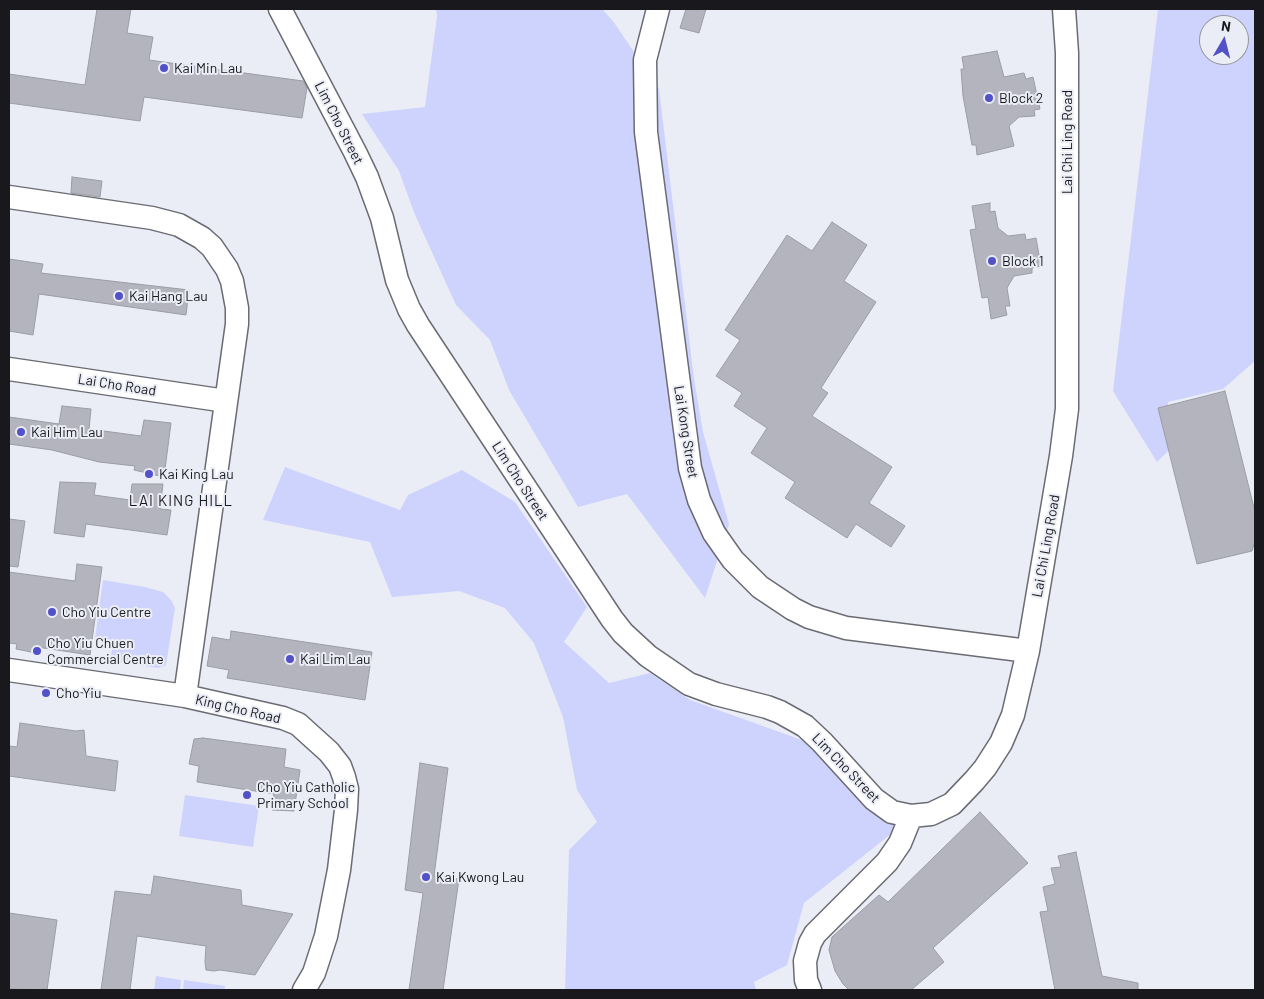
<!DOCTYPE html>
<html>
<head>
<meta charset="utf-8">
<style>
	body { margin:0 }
	#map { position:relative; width:1264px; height:999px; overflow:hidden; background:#ebedf6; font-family:Barlow,sans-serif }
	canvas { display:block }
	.frame { position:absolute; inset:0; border:10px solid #19191d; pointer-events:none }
	.north { position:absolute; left:1199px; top:15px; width:50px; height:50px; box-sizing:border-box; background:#ebedf6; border:1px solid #97989f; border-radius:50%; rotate:8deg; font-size:14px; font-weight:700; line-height:20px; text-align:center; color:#19191d }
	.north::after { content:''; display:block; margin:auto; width:18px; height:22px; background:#5351c8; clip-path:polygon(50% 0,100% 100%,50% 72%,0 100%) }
</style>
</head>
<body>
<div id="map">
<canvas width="1264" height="999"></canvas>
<div class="frame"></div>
<div class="north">N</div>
</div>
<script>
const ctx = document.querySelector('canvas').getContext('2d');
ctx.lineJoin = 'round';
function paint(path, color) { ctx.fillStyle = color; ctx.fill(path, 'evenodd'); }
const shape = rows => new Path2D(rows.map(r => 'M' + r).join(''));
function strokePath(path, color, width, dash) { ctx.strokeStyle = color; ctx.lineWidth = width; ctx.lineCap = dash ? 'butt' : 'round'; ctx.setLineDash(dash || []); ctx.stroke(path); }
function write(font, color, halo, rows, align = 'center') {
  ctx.font = font + ' Barlow,sans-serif'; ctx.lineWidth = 4; ctx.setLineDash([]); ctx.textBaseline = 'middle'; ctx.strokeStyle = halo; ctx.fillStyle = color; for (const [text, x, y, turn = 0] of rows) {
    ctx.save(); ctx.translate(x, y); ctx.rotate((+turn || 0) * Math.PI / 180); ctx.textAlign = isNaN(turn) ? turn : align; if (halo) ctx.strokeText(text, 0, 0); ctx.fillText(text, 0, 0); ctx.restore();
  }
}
paint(shape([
	[436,9,602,9,613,21,659,89,694,379,703,432,729,524,705,598,627,494,578,507,509,390,490,340,456,305,415,215,399,171,362,114,425,107,437,16],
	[1158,9,1255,9,1255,361,1223,389,1168,402,1171,448,1157,462,1113,391],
	[1209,25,1239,25,1239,55,1209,55],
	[285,467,400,510,408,495,462,470,515,502,587,607,564,642,609,683,650,673,690,700,813,744,859,800,901,826,804,903,787,965,754,982,756,990,565,990,569,850,597,822,577,790,563,717,534,643,505,608,459,591,392,597,370,542,263,520],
	[103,580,145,587,163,592,171,600,175,608,166,665,158,668,110,661,113,643,95,638],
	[185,795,259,806,253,847,179,836],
	[156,976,181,980,180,990,154,990],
	[184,980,225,986,224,990,183,990]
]), '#cdd3fc');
const building = shape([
	[97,9,131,9,127,33,153,37,149,60,303,81,307,88,302,118,144,97,140,121,9,103,9,74,85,85,97,9],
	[686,9,706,9,699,33,680,28,686,9],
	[997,51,1004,77,1024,73,1026,79,1033,77,1040,109,1034,110,1035,116,1019,117,1009,126,1014,146,977,155,976,145,972,145,963,96,961,69,964,69,962,57,997,51],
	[72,177,102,181,100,197,71,193,72,177],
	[990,203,990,212,995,211,998,228,1008,236,1025,234,1026,240,1036,238,1041,266,1032,268,1032,273,1014,276,1007,288,1010,306,1005,306,1007,315,991,319,988,297,982,298,970,230,976,229,972,206,990,203],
	[832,222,867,245,844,281,876,302,821,388,828,393,812,416,892,467,869,503,905,526,891,547,856,524,847,538,785,498,795,482,751,453,767,428,734,406,742,393,716,376,740,340,725,330,787,235,812,251,832,222],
	[9,259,43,264,41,273,189,290,186,315,39,294,33,335,9,331,9,259],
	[1225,391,1255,512,1255,541,1252,551,1197,564,1158,408,1225,391],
	[62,406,91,409,89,429,141,436,144,420,171,423,164,477,134,470,135,466,99,462,52,450,9,444,9,417,59,424,62,406],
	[60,482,96,483,94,495,130,500,132,484,163,484,160,509,171,510,167,535,86,524,84,537,54,533,60,482],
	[9,519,25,521,18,567,9,566,9,519],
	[77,564,102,567,90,655,37,647,36,653,16,649,17,644,9,643,9,572,75,581,77,564],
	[231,631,372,652,365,700,227,678,229,670,207,666,212,637,230,640,231,631],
	[20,723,76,731,84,730,86,756,118,761,115,791,9,776,9,746,17,747,20,723],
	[203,738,286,749,284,767,300,770,294,811,272,810,274,794,197,782,199,766,189,764,194,739,203,738],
	[420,763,448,768,434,876,459,879,443,990,409,990,423,893,405,890,420,763],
	[980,812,1028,863,933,948,944,962,911,990,849,990,843,984,835,971,829,950,832,937,879,895,888,902,980,812],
	[1076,852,1102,976,1138,983,1138,990,1055,990,1040,912,1048,911,1043,887,1055,884,1051,868,1061,867,1058,856,1076,852],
	[154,876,241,890,242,905,293,914,255,975,220,970,214,971,206,970,205,962,206,946,137,936,130,990,101,990,115,891,151,895,154,876],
	[9,913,57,920,47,990,9,989,9,913]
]);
paint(building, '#b3b4bd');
strokePath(building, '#9b9da5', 1);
const minor = shape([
	[280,9,355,152,367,177,382,218,397,280,409,309,418,325,612,619,623,633,648,656,689,684,716,694,767,707,780,712,805,726,822,742,874,799,892,812,911,816,931,814,952,804,974,781,985,768,1001,743,1013,715,1028,651,1061,456,1067,409,1067,53,1064,9],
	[658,9,645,60,646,132,690,468,699,500,714,533,733,560,760,587,793,609,809,617,846,628,1028,651],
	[9,197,152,218,179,225,202,238,212,247,227,269,232,281,237,308,237,324,185,696],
	[9,369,226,401],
	[9,670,185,696,283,718,298,724,329,752,340,766,344,777,347,789,346,810,339,870,326,936,314,973,304,990],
	[810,990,806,980,805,961,810,943,815,934,887,862,900,843,911,816]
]);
strokePath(minor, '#6a6b73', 25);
strokePath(minor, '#fff', 22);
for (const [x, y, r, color] of [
	[164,68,5,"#5351c8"],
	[989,98,5,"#5351c8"],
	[992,261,5,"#5351c8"],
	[119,296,5,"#5351c8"],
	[21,432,5,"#5351c8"],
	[149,474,5,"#5351c8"],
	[52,612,5,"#5351c8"],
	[37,651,5,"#5351c8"],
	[290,659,5,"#5351c8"],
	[46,693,5,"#5351c8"],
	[247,795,5,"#5351c8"],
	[426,877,5,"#5351c8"]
]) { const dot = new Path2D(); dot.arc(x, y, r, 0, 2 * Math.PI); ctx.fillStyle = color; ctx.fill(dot); strokePath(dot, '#ebedf6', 2); }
write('14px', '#19191d', '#ebedf6', [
	["Kai Min Lau",174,68],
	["Block 2",999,98],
	["Block 1",1002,261],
	["Kai Hang Lau",129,296],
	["Kai Him Lau",31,432],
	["Kai King Lau",159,474],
	["Cho Yiu Centre",62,612],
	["Cho Yiu Chuen",47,643],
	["Commercial Centre",47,659],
	["Kai Lim Lau",300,659],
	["Cho Yiu",56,693],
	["Cho Yiu Catholic",257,787],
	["Primary School",257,803],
	["Kai Kwong Lau",436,877]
], 'left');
write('14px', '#19191d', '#ebedf6', [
	["Lim Cho Street",339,123,63],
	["Lai Chi Ling Road",1067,142,-90],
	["Lai Cho Road",117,385,9],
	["Lai Kong Street",686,432,81],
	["Lim Cho Street",520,481,57],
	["Lai Chi Ling Road",1046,546,-80],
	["King Cho Road",238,709,13],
	["Lim Cho Street",846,768,46]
]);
ctx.letterSpacing = '1px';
write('15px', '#19191d', '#ebedf6', [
	["LAI KING HILL",181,501]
]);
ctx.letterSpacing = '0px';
</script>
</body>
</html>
